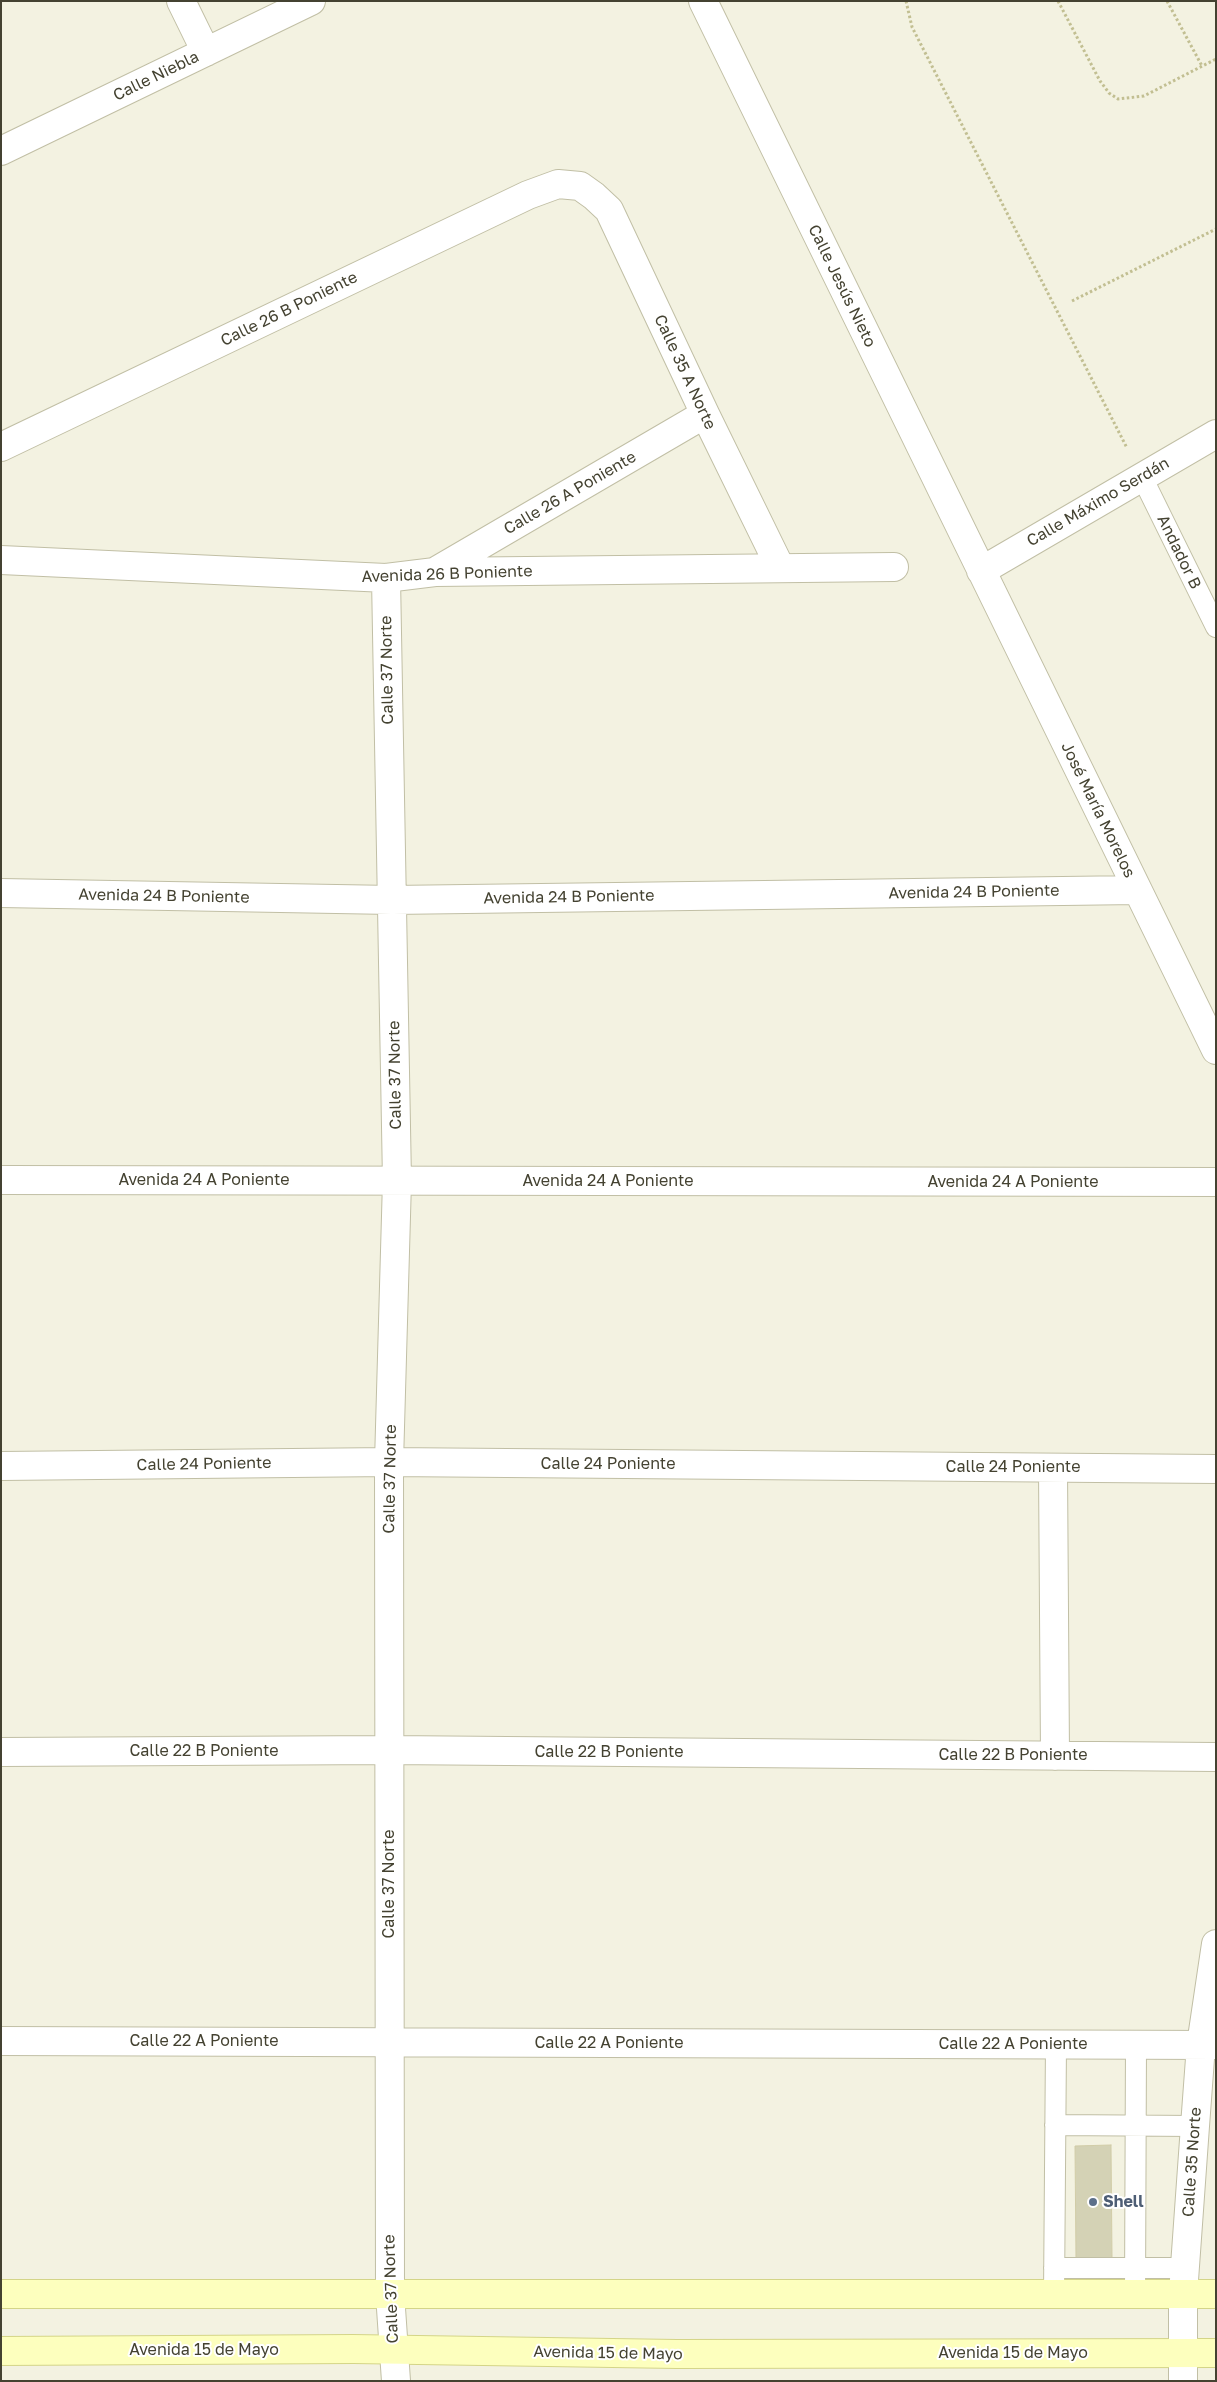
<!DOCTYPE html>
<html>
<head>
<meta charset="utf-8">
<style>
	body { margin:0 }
	#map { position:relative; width:1217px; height:2382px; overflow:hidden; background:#f3f2e1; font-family:"Golos Text",sans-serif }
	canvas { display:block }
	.frame { position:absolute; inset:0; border:2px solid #444231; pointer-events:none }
</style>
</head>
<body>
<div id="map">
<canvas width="1217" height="2382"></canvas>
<div class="frame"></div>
</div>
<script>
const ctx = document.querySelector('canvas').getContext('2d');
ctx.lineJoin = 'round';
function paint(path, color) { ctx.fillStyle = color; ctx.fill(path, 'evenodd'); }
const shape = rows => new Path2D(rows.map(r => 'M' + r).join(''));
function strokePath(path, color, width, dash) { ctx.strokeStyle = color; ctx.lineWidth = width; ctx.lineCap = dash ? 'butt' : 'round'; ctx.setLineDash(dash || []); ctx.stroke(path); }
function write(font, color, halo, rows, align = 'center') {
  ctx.font = font + ' "Golos Text",sans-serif'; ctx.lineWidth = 4; ctx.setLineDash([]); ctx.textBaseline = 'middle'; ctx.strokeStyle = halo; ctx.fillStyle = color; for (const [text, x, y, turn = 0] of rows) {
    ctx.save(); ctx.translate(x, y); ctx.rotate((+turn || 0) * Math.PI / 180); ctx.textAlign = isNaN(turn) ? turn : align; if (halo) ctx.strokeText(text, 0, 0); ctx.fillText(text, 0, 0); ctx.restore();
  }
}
const building = shape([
	[1111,2145,1112,2258,1076,2259,1075,2146,1111,2145]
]);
paint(building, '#d4d2b5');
strokePath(building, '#d1cca7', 1);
const service = shape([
	[1142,477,1216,627],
	[1055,2125,1195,2126],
	[1054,2268,1185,2268],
	[1054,2295,1056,2044],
	[1135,2295,1136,2045]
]);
const minor = shape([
	[181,1,206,52],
	[703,1,1216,1050],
	[1,151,311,1],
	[1,447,528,195,558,184,580,186,594,196,609,210,705,414,780,567],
	[1,560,386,578,435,572,894,567],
	[436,571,705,414],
	[981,571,1216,434],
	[386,578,397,1181,389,1462,390,2294,396,2381],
	[1,893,392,900,1137,890],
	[1,1180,1216,1182],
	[1,1466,389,1462,1216,1469],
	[1053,1468,1055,1756],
	[1,1752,389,1750,1216,1757],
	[1,2041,1216,2045],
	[1183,2381,1183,2294,1195,2126,1201,2045,1216,1944]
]);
const secondary = shape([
	[1,2294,1216,2294],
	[1,2351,353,2349,677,2354,1216,2353]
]);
strokePath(service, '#c1bfa5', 22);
strokePath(minor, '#c1bfa5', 30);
strokePath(secondary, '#d4d588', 30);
strokePath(shape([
	[906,1,912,27,1127,448],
	[1058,1,1100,81,1109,93,1118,99,1144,96,1216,59],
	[1167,1,1202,66],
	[1072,301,1216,229]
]), '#c2bf92', 3, [2.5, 2.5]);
strokePath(service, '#fff', 20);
strokePath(minor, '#fff', 28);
strokePath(secondary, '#fdffbe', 28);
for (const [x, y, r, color] of [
	[1093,2202,5,"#5c6f8a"]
]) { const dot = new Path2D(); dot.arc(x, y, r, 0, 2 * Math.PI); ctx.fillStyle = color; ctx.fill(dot); strokePath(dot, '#fff', 2); }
write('16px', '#444231', '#fff', [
	["Calle Niebla",156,76,-26],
	["Calle Jesús Nieto",842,286,64],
	["Calle 26 B Poniente",289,309,-26],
	["Calle 35 A Norte",685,372,65],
	["Calle 26 A Poniente",570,493,-30],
	["Calle Máximo Serdán",1098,502,-30],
	["Andador B",1179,552,64],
	["Avenida 26 B Poniente",447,574,-2],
	["Calle 37 Norte",387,670,-91],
	["José María Morelos",1098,810,64],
	["Avenida 24 B Poniente",974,892,-1],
	["Avenida 24 B Poniente",164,896,1],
	["Avenida 24 B Poniente",569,897,-1],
	["Calle 37 Norte",395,1075,-91],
	["Avenida 24 A Poniente",204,1180],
	["Avenida 24 A Poniente",608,1181],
	["Avenida 24 A Poniente",1013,1182],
	["Calle 24 Poniente",204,1464,-1],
	["Calle 24 Poniente",608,1464],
	["Calle 24 Poniente",1013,1467],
	["Calle 37 Norte",390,1479,-89],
	["Calle 22 B Poniente",204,1751],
	["Calle 22 B Poniente",609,1752],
	["Calle 22 B Poniente",1013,1755],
	["Calle 37 Norte",389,1884,-90],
	["Calle 22 A Poniente",204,2041],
	["Calle 22 A Poniente",609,2043],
	["Calle 22 A Poniente",1013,2044],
	["Calle 35 Norte",1192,2162,-86],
	["Calle 37 Norte",391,2289,-92],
	["Avenida 15 de Mayo",204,2350],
	["Avenida 15 de Mayo",608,2353,1],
	["Avenida 15 de Mayo",1013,2353]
]);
write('bold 16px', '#4e5e75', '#fff', [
	["Shell",1103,2202]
], 'left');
</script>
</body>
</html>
